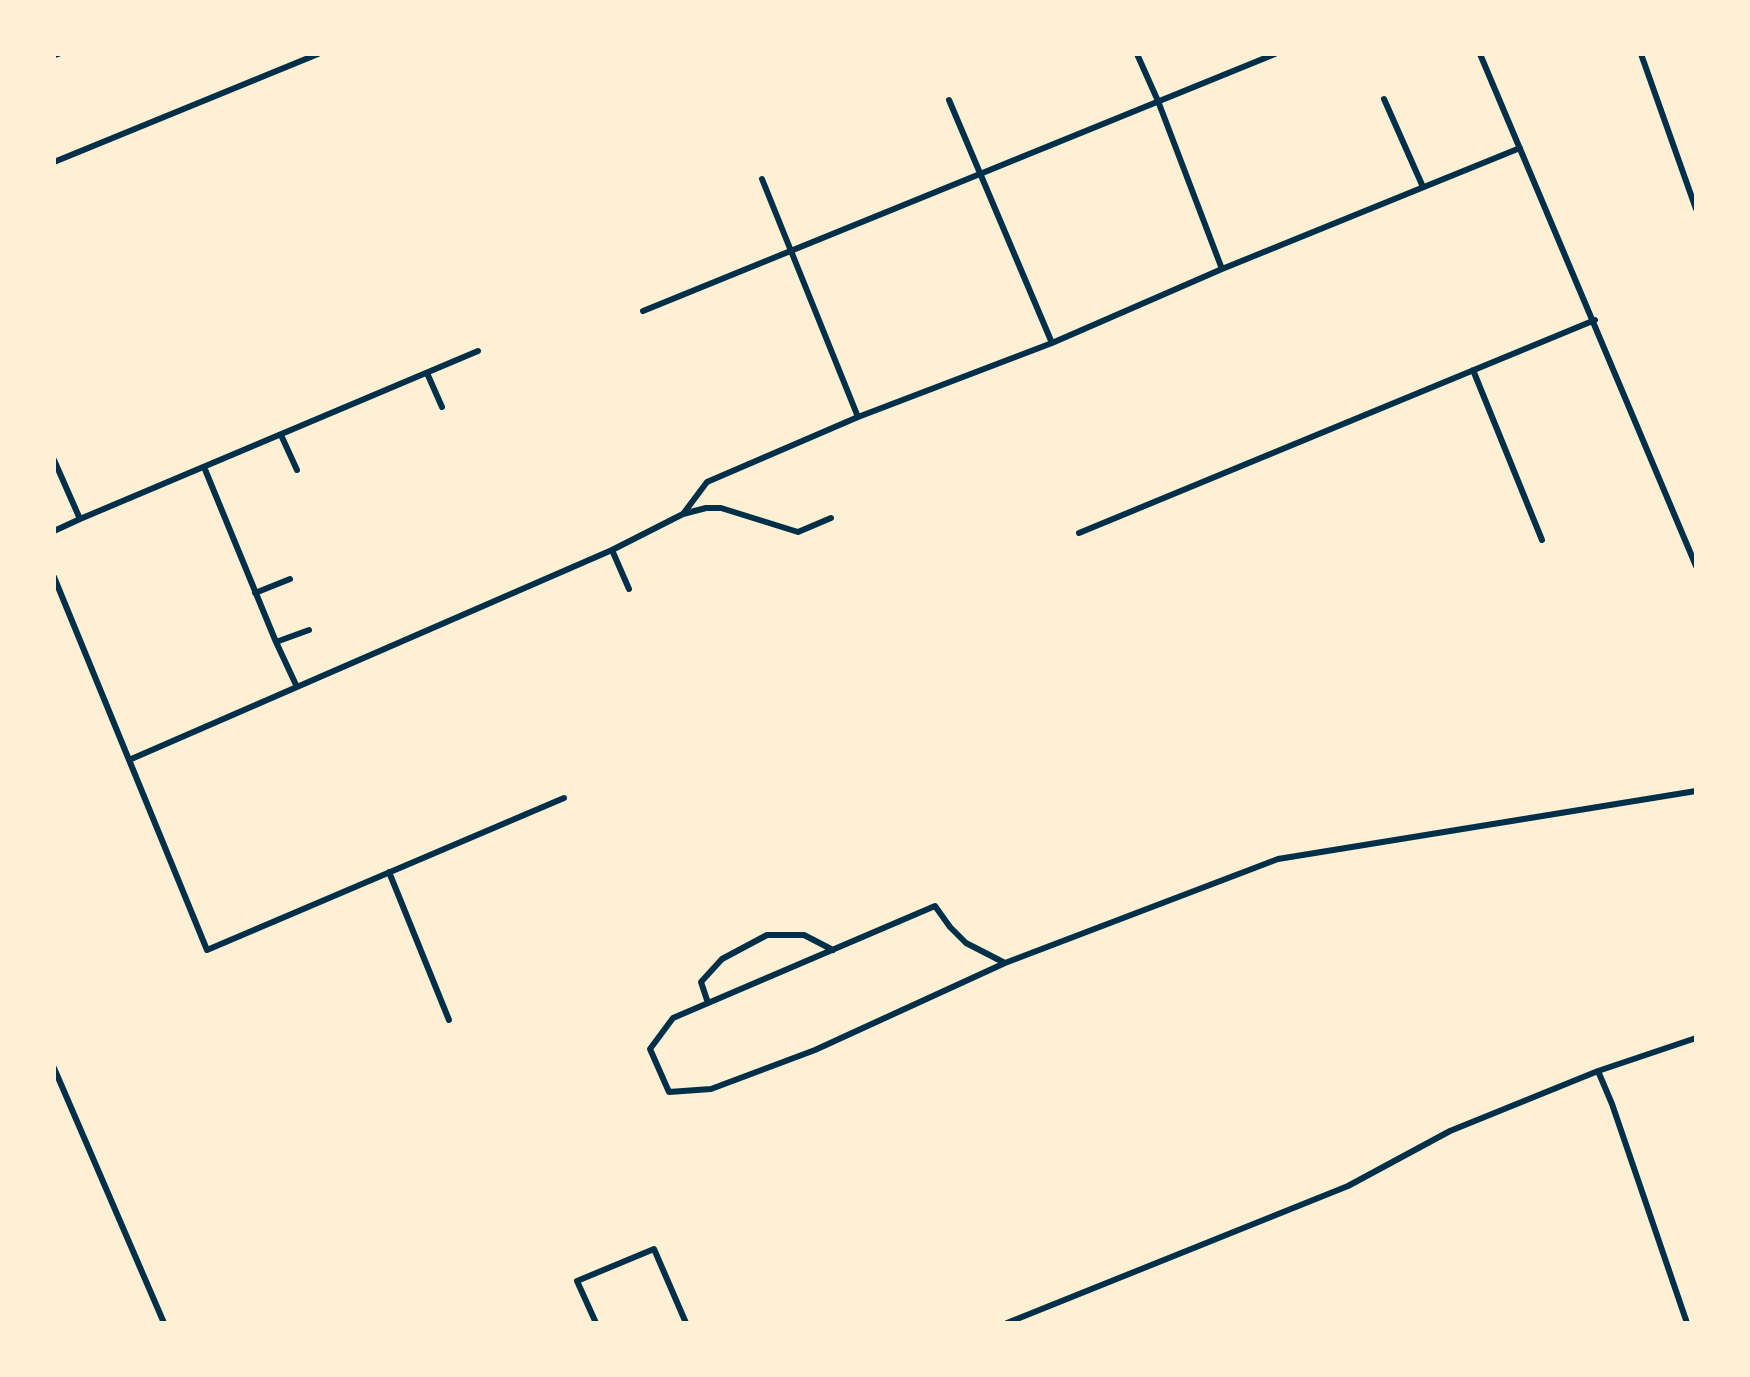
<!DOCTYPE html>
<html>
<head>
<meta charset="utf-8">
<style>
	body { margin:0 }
	#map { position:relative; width:1750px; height:1377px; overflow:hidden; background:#fdf0d5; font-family:Signika,sans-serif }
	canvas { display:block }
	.frame { position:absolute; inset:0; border:56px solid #fdf0d5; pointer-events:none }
</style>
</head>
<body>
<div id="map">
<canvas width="1750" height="1377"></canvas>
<div class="frame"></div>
</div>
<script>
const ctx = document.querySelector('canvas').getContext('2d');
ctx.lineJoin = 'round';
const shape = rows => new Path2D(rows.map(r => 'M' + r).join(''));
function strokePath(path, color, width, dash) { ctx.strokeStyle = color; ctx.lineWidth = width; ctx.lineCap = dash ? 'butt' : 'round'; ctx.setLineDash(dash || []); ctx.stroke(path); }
strokePath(shape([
	[1137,54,1158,101,1222,269],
	[1480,54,1696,566],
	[1641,54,1696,209],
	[54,55,58,54],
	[1384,99,1423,187],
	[949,100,1052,343],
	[54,162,318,54],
	[762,179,858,417],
	[643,311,1275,54],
	[1473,370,1542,540],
	[427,373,442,407],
	[281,435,297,470],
	[54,460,80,519,54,531],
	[204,467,276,642,297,687],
	[683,514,707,482,858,417,1052,343,1222,269,1520,148],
	[80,519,478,351],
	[1079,533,1595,320],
	[612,550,629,589],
	[54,577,207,950,564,798],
	[255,593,290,579],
	[276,642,309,630],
	[129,760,612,550,683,514,706,508,721,508,798,532,831,518],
	[389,872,449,1020],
	[1005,963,966,943,950,927,935,906,673,1018,650,1049,669,1092,711,1089,815,1050,1005,963,1278,859,1696,791],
	[708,1003,701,982,722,959,767,935,804,935,833,950],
	[54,1068,164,1323],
	[1598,1071,1612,1104,1687,1323],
	[596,1323,577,1281,654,1249,686,1323],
	[1007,1323,1348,1186,1450,1131,1598,1071,1696,1038]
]), '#003049', 6);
</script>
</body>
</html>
